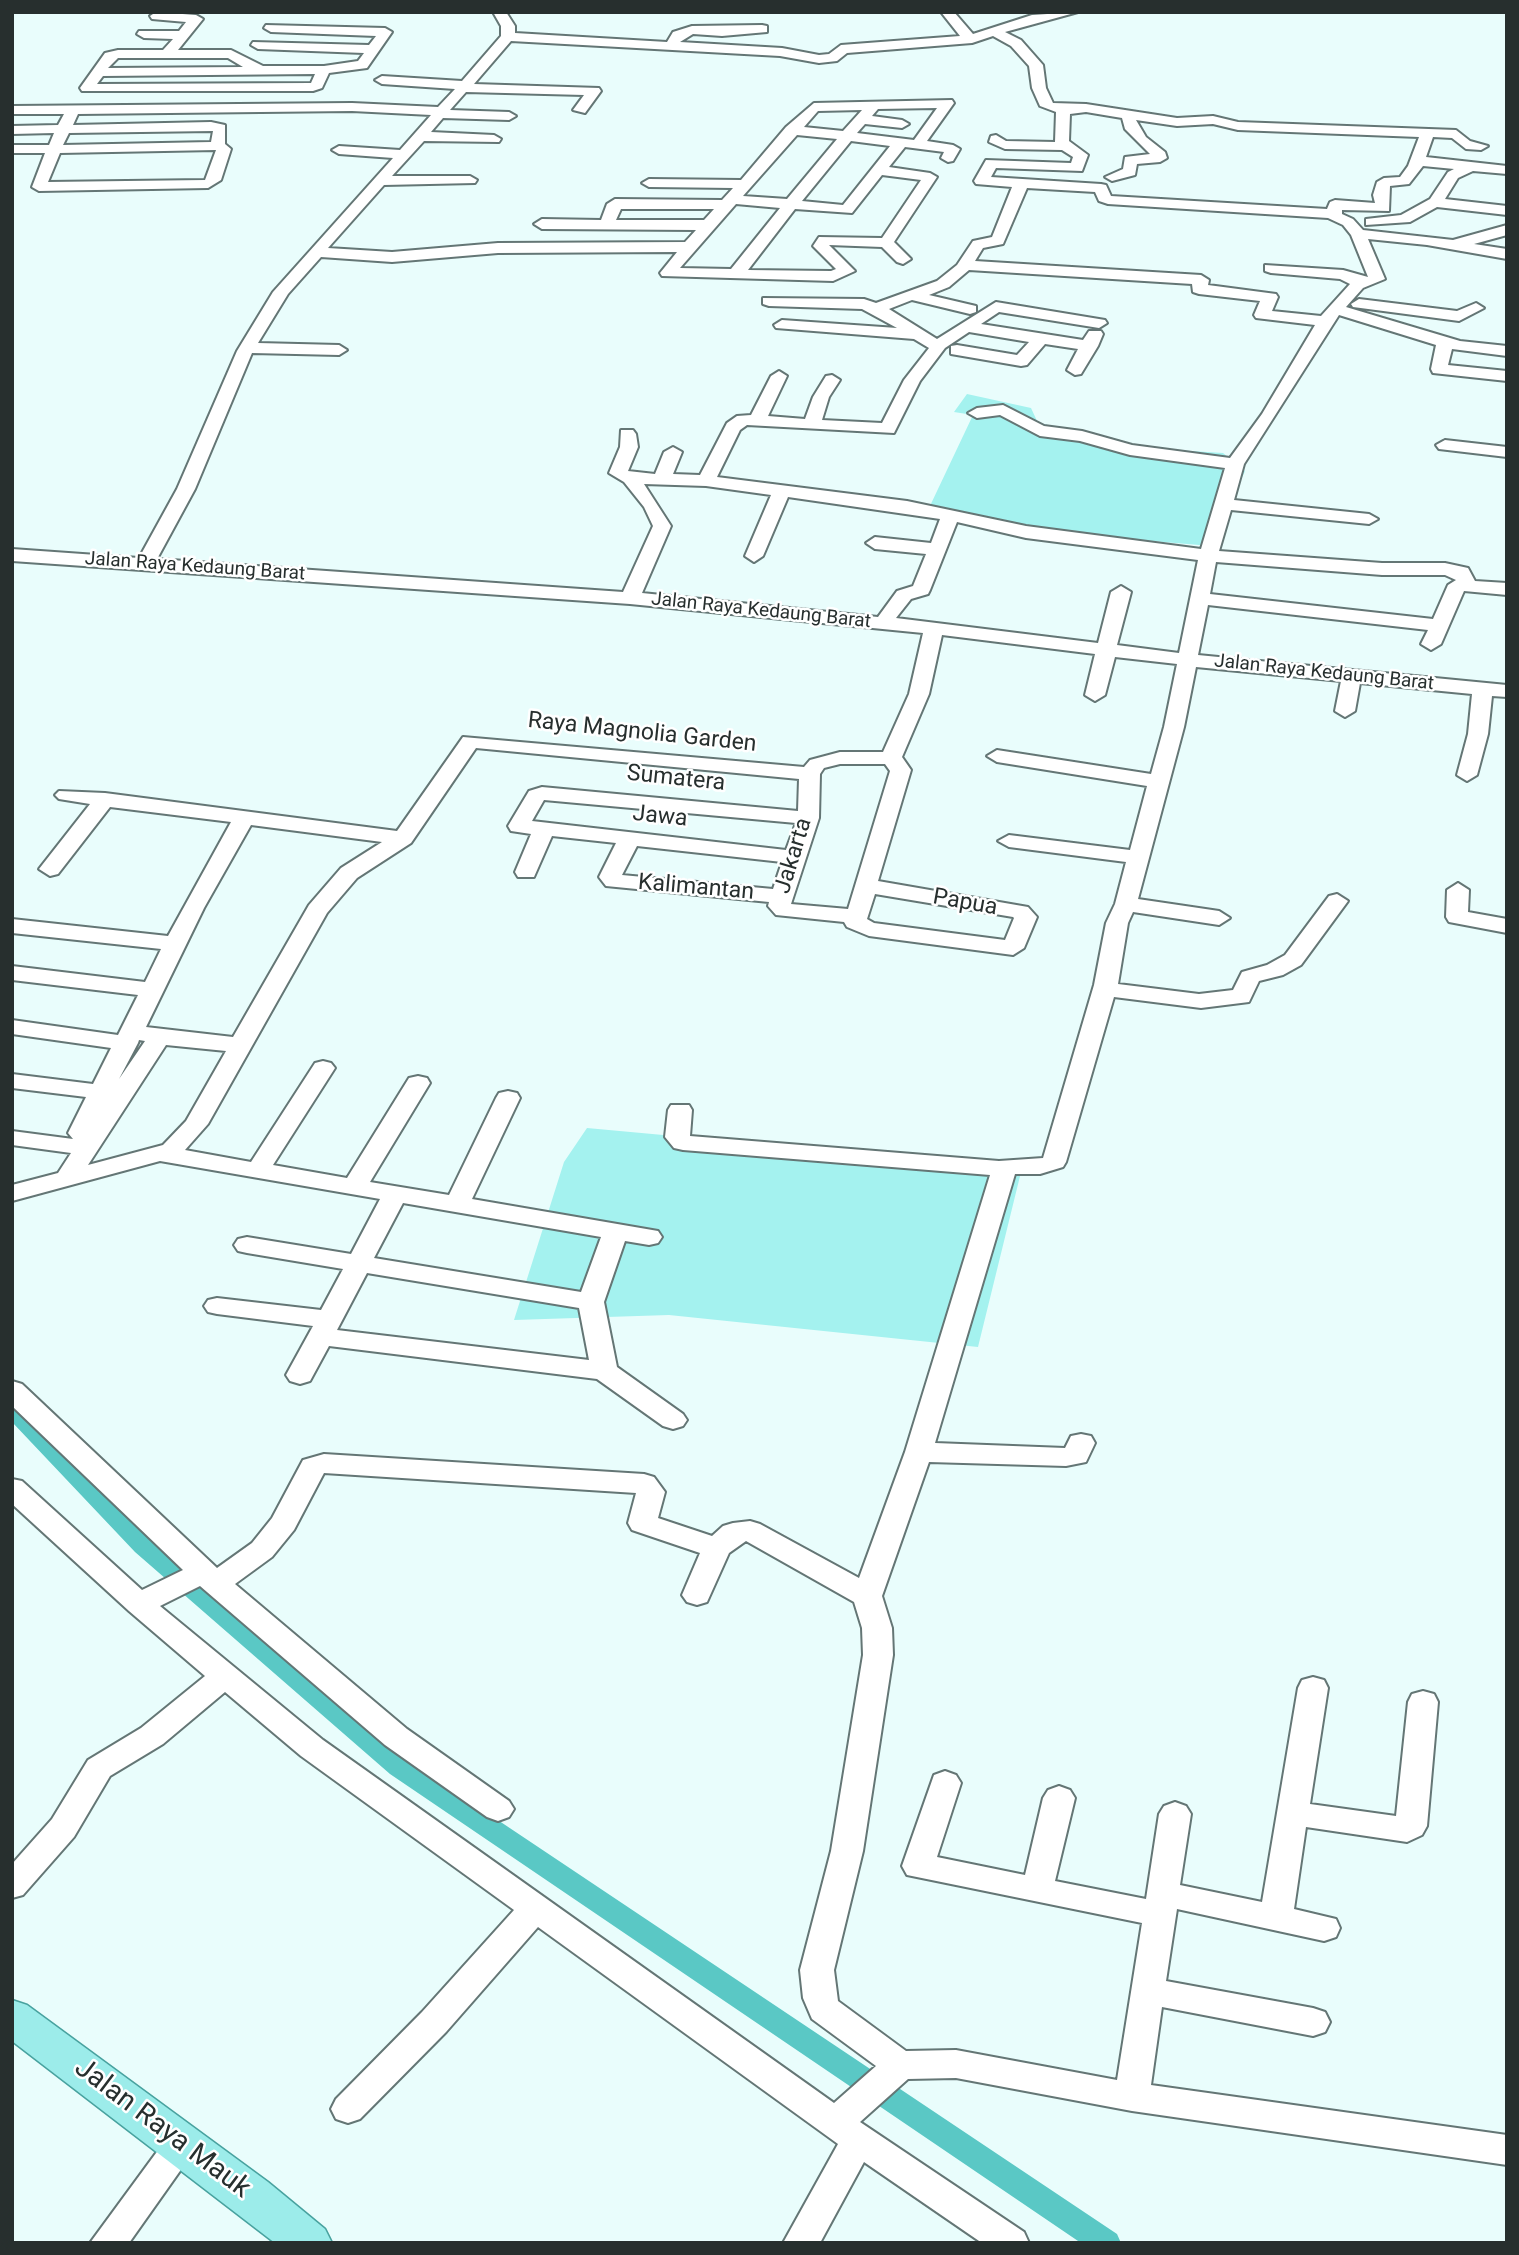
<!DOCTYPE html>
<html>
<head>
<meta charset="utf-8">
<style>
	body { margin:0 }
	#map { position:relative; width:1519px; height:2255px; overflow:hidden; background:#e9fdfc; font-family:Roboto,sans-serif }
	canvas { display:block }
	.frame { position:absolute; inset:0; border:14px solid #272f2e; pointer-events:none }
</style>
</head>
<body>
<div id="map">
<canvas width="1519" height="2255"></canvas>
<div class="frame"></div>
</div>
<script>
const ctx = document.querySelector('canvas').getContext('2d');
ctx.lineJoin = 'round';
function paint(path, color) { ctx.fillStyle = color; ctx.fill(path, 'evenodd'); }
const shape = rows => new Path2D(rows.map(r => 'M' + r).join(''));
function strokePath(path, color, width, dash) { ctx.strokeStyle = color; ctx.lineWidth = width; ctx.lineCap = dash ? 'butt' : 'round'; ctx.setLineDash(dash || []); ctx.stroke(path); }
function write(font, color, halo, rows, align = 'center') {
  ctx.font = font + ' Roboto,sans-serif'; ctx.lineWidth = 5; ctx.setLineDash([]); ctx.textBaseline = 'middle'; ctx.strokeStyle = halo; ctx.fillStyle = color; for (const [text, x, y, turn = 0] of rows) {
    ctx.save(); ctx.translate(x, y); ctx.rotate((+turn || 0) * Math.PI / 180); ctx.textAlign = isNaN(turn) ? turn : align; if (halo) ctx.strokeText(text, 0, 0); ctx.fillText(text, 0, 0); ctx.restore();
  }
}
paint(shape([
	[967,394,1031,408,1038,423,1082,432,1127,447,1223,453,1245,471,1211,546,1021,530,929,508,973,415,954,412],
	[587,1128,1022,1168,978,1347,669,1315,514,1320,564,1162]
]), '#a4f2ef');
paint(shape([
	[12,1399,20,1402,153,1540,408,1760,1117,2234,1121,2243,1081,2243,390,1774,135,1552,12,1422,12,1399]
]), '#5ac8c5');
const minor = shape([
	[156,12,196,15,203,19,178,50,231,50,263,66,324,66,358,61,364,53,258,49,251,45,253,42,369,45,376,36,271,32,264,28,266,25,385,28,392,32,367,68,329,73,322,88,313,91,82,91,80,88,105,53,118,50,163,50,173,39,144,38,137,34,139,31,179,31,186,22,152,19,150,16,156,12],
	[118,58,228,58,243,67,108,68,118,58],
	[315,74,311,83,97,84,103,76,315,74],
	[493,12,506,12,515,26,515,33,667,42,673,32,692,26,762,25,767,26,767,32,722,36,693,34,680,42,782,48,819,55,829,54,841,45,960,36,941,12,954,12,973,34,1032,15,1078,12,1005,32,1021,40,1043,65,1046,88,1053,103,1086,104,1177,118,1213,116,1238,122,1456,130,1470,141,1488,146,1481,150,1466,149,1452,138,1433,137,1426,157,1507,166,1507,174,1473,171,1458,178,1445,199,1507,206,1507,215,1437,207,1410,222,1366,225,1366,219,1401,215,1430,199,1448,172,1454,169,1423,166,1409,184,1390,186,1389,211,1342,210,1342,214,1353,219,1363,230,1453,240,1507,225,1507,235,1474,244,1507,249,1507,259,1427,245,1368,239,1385,279,1363,288,1346,307,1460,341,1507,346,1507,356,1452,349,1448,365,1507,371,1507,381,1433,373,1431,369,1436,345,1339,315,1244,464,1234,500,1369,514,1378,519,1369,524,1231,510,1219,551,1382,563,1445,563,1468,568,1475,581,1507,583,1507,595,1464,591,1441,644,1431,650,1421,644,1428,630,1208,605,1198,655,1507,685,1507,697,1492,696,1488,734,1477,775,1467,781,1457,775,1468,734,1472,694,1360,683,1355,711,1345,717,1335,711,1341,681,1196,667,1184,727,1138,899,1219,911,1230,918,1219,925,1133,912,1128,923,1118,984,1199,994,1233,990,1242,972,1267,965,1285,955,1329,896,1337,894,1348,901,1301,965,1283,975,1259,981,1249,1002,1201,1008,1114,997,1066,1162,1063,1167,1040,1174,1015,1174,935,1443,1065,1448,1071,1436,1081,1434,1091,1436,1095,1443,1086,1462,1066,1466,929,1462,882,1596,892,1628,893,1655,863,1851,834,1970,838,2001,906,2051,956,2050,1117,2080,1142,1923,907,1875,902,1866,934,1775,945,1771,956,1775,961,1783,937,1857,1025,1875,1043,1798,1048,1790,1059,1786,1070,1790,1075,1798,1055,1881,1146,1899,1159,1814,1164,1806,1175,1802,1186,1806,1191,1814,1180,1885,1262,1902,1298,1688,1302,1680,1313,1677,1324,1680,1328,1688,1310,1804,1396,1816,1408,1702,1412,1694,1423,1691,1434,1694,1438,1702,1427,1826,1422,1835,1407,1842,1306,1827,1294,1909,1336,1919,1340,1928,1336,1937,1324,1941,1177,1909,1166,1981,1313,2008,1325,2012,1330,2022,1325,2032,1313,2036,1162,2007,1151,2085,1507,2135,1507,2165,1132,2111,956,2078,908,2079,860,2122,1024,2232,1029,2243,982,2243,864,2162,820,2243,783,2243,838,2144,538,1927,446,2032,360,2119,348,2123,336,2119,331,2109,336,2099,422,2012,514,1910,301,1756,225,1692,163,1744,110,1776,74,1837,23,1895,12,1898,12,1864,52,1819,88,1760,141,1728,205,1676,129,1611,12,1504,12,1479,22,1481,142,1590,183,1570,12,1406,12,1381,22,1384,217,1568,252,1543,272,1518,303,1460,324,1454,644,1474,654,1477,665,1492,658,1518,712,1536,723,1526,733,1523,750,1521,760,1524,859,1578,905,1452,990,1175,683,1150,674,1148,665,1137,668,1110,671,1105,689,1105,692,1110,690,1136,999,1161,1043,1158,1094,985,1106,923,1115,904,1126,862,1009,847,998,841,1009,835,1130,850,1147,786,997,762,987,756,997,750,1151,774,1164,727,1177,664,1115,657,1105,695,1095,701,1085,695,1095,654,942,635,929,694,902,757,911,770,878,881,1028,907,1037,917,1024,948,1013,955,869,936,847,927,844,922,776,915,768,906,769,902,606,886,599,877,616,843,552,836,534,877,518,877,515,872,531,834,511,831,508,826,529,791,542,787,798,811,799,779,476,748,411,843,357,878,327,913,208,1124,185,1150,251,1162,315,1063,323,1061,331,1063,335,1068,273,1165,347,1178,409,1078,418,1076,427,1078,430,1083,370,1182,449,1195,496,1098,499,1093,508,1091,517,1093,520,1098,472,1199,658,1231,662,1237,658,1243,649,1245,625,1241,604,1302,617,1367,683,1414,687,1420,683,1426,673,1429,663,1426,597,1379,329,1346,310,1381,300,1384,290,1381,286,1375,313,1326,217,1314,208,1312,204,1306,208,1300,217,1298,321,1310,343,1269,247,1253,238,1251,234,1245,238,1239,247,1237,351,1254,380,1199,160,1161,12,1201,12,1185,58,1173,71,1153,12,1145,12,1131,73,1139,68,1133,86,1097,12,1088,12,1074,93,1084,111,1048,12,1034,12,1020,118,1035,138,995,12,980,12,966,145,982,161,949,12,933,12,919,168,936,231,822,110,807,58,874,50,876,39,869,90,804,59,799,55,795,59,791,105,793,397,831,463,737,804,767,810,760,840,752,883,752,909,694,923,633,630,604,12,561,12,549,139,558,177,489,237,351,273,292,393,158,339,154,332,150,339,146,400,150,431,115,352,111,78,114,73,125,211,122,225,125,225,144,231,149,221,180,208,188,39,191,32,187,45,153,12,153,12,145,49,145,54,133,12,134,12,126,58,125,64,114,12,114,12,106,352,103,438,107,455,89,382,84,375,80,382,76,462,81,501,36,501,26,493,12],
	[993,36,1011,46,1029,66,1032,88,1040,106,1056,112,1055,142,1006,141,996,135,991,136,989,142,1005,149,1062,150,1073,157,1071,163,986,160,974,181,976,184,1012,187,992,237,973,241,957,265,937,281,876,303,864,299,763,298,763,304,769,306,862,309,897,328,782,320,774,325,776,328,914,339,929,348,904,380,882,423,822,420,829,397,840,380,832,375,826,376,813,397,805,419,768,416,787,376,779,371,771,376,751,415,737,416,727,423,700,475,673,474,682,452,673,447,664,452,655,474,628,471,638,447,636,434,633,430,621,430,620,447,609,473,624,482,644,507,653,526,623,592,157,559,195,489,252,353,339,355,347,350,339,345,258,343,288,294,321,257,392,262,498,253,677,252,660,273,662,276,833,281,855,271,829,245,882,247,897,262,903,264,911,259,894,242,937,177,930,173,889,167,905,147,944,152,941,158,948,162,953,161,960,149,953,145,927,141,954,103,952,100,814,103,786,127,741,180,649,179,642,183,649,187,733,188,722,200,615,199,607,204,601,220,542,219,534,224,542,229,696,230,685,242,498,243,392,252,328,248,384,185,475,183,477,180,470,176,392,176,424,141,499,142,501,139,494,135,431,132,443,118,509,120,516,116,509,112,450,110,466,92,584,95,573,110,585,113,601,91,599,88,474,84,511,41,780,56,819,63,837,61,847,53,972,43,993,36],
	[937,108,914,140,857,133,865,124,902,128,909,124,902,120,872,116,878,109,937,108],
	[862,110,843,131,804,127,818,111,862,110],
	[1086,112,1122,118,1125,129,1150,154,1125,157,1123,169,1105,177,1112,181,1135,175,1137,164,1160,162,1167,158,1165,152,1146,137,1136,120,1177,126,1213,124,1238,130,1419,137,1408,166,1400,177,1384,178,1377,182,1373,195,1375,203,1335,200,1330,202,1327,209,1111,196,1106,185,1101,184,991,177,996,168,1082,171,1088,155,1069,141,1070,114,1086,112],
	[213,131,211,142,63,145,69,133,213,131],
	[797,135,837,139,787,199,743,196,797,135],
	[851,141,890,146,843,205,802,201,851,141],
	[216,150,205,180,48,182,60,153,216,150],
	[882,175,921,180,882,238,819,237,813,246,836,269,831,271,748,270,795,209,852,213,882,175],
	[1027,188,1095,192,1099,201,1108,204,1328,218,1343,225,1351,235,1368,277,1343,270,1265,265,1265,271,1271,273,1340,279,1350,284,1321,316,1272,311,1278,297,1276,294,1208,285,1209,280,1201,275,975,261,983,248,1003,244,1027,188],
	[736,204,780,208,731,269,680,268,736,204],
	[621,209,714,209,704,220,616,220,621,209],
	[969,270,1192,284,1193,292,1199,294,1260,301,1254,315,1256,318,1315,325,1262,414,1230,458,1132,445,1082,431,1044,426,1003,405,977,408,968,413,977,418,1000,415,1040,436,1080,441,1130,455,1225,468,1201,549,1026,526,907,501,717,477,740,430,747,425,894,433,920,381,945,348,969,332,1029,342,1017,355,957,345,951,346,951,354,1021,366,1027,365,1045,344,1078,349,1067,370,1075,375,1081,374,1098,346,1103,334,1101,331,1089,331,1083,340,981,324,999,312,1099,328,1107,323,1105,320,996,302,937,339,889,309,912,300,970,314,976,312,976,306,929,295,949,287,969,270],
	[644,484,706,486,771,495,745,556,754,562,763,556,788,497,940,519,931,543,875,537,866,543,875,549,926,554,913,586,897,591,878,617,642,593,671,526,644,484],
	[957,522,1026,538,1198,560,1179,653,1117,645,1131,592,1121,586,1111,592,1098,643,896,618,911,599,928,594,930,590,957,522],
	[1216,562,1382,575,1445,575,1456,580,1448,585,1433,619,1210,594,1216,562],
	[840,764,885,764,890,771,848,909,791,904,819,818,820,774,824,768,840,764],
	[544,800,796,823,786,850,532,821,544,800],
	[251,825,382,842,341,868,309,905,233,1037,146,1027,204,908,251,825],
	[637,846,782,862,773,889,622,875,637,846],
	[875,894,1013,917,1014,918,1005,940,874,923,867,919,875,894],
	[139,1040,145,1041,119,1079,138,1043,139,1040],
	[166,1045,226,1051,186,1121,163,1145,88,1165,166,1045],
	[403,1203,601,1237,581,1292,374,1258,403,1203],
	[367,1273,579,1308,589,1360,337,1330,367,1273],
	[324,1473,636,1493,628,1523,632,1530,700,1553,682,1595,687,1602,697,1605,707,1602,729,1553,746,1541,854,1602,862,1628,863,1655,831,1851,800,1970,803,1998,812,2019,876,2066,834,2103,323,1740,160,1606,200,1586,385,1745,487,1817,498,1821,509,1817,514,1809,509,1801,407,1729,235,1584,272,1557,294,1530,324,1473],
	[1359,299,1457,311,1476,303,1484,308,1459,321,1353,307,1351,304,1359,299],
	[1445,440,1507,447,1507,457,1439,449,1436,445,1445,440],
	[1458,883,1469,890,1468,912,1507,919,1507,933,1449,922,1446,917,1447,890,1458,883],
	[182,2129,194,2134,199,2144,129,2243,90,2243,170,2134,182,2129]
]);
const major = shape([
	[12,2000,27,2005,268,2182,325,2229,332,2243,275,2243,12,2041,12,2000]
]);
strokePath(minor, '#647675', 4);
strokePath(major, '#48a29f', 3);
paint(minor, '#fff');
paint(major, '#9cecea');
write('19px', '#272f2e', '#fff', [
	["Jalan Raya Kedaung Barat",195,567,4],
	["Jalan Raya Kedaung Barat",761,611,6],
	["Jalan Raya Kedaung Barat",1324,673,6]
]);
write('23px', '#272f2e', '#fff', [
	["Raya Magnolia Garden",642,733,6],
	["Sumatera",676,779,6],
	["Jawa",660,817,6],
	["Jakarta",794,856,-73],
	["Kalimantan",696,888,5],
	["Papua",965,903,10]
]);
write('28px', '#272f2e', '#fff', [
	["Jalan Raya Mauk",162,2129,37]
]);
</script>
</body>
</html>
